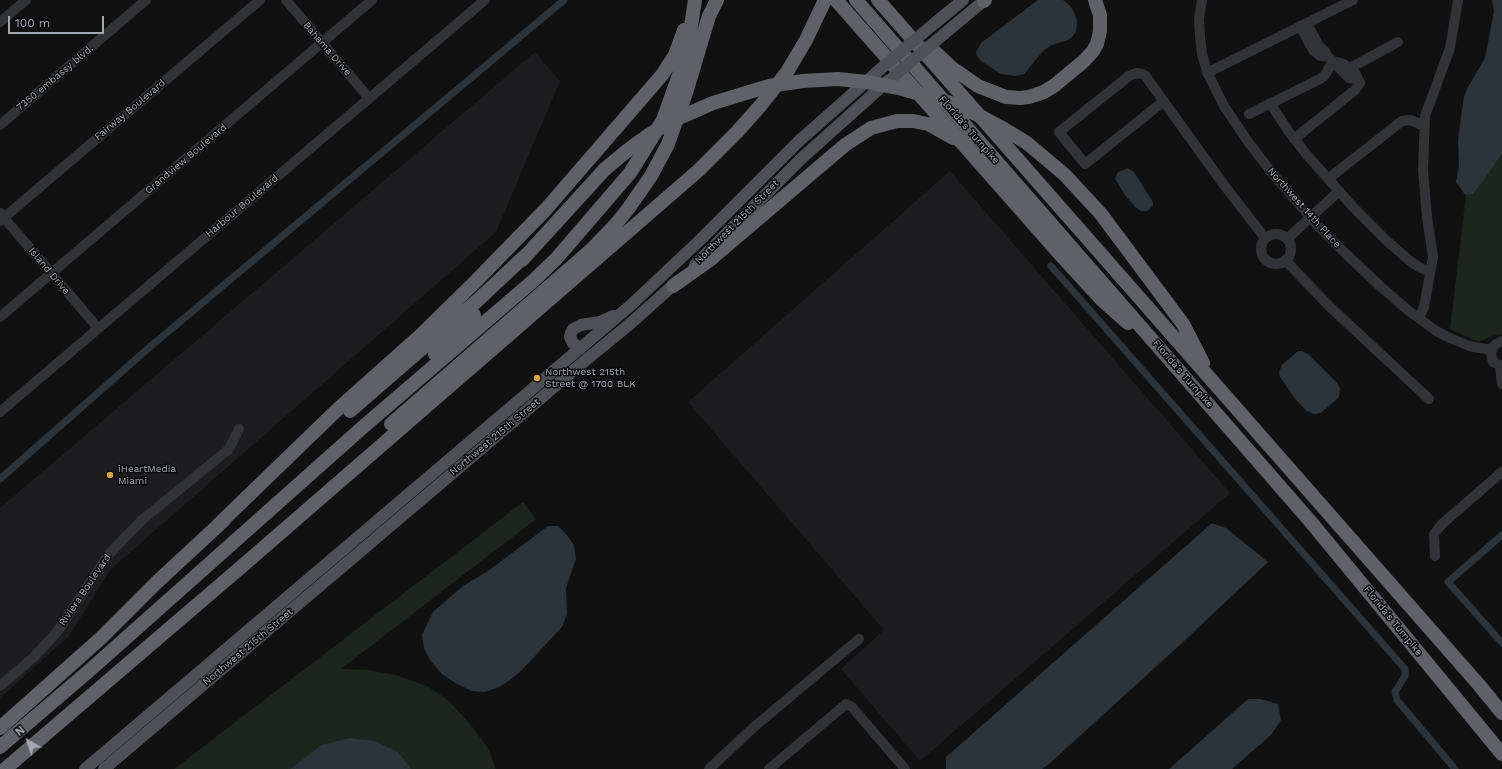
<!DOCTYPE html>
<html>
<head>
<meta charset="utf-8">
<style>
	body { margin:0 }
	#map { position:relative; width:1502px; height:769px; overflow:hidden; background:#111112; font-family:"Work Sans",sans-serif }
	canvas { display:block }
	.north { position:absolute; left:8px; top:721px; width:40px; height:40px; -webkit-text-stroke:3px #0c0c0d; paint-order:stroke; rotate:321deg; font-size:11px; font-weight:700; line-height:16px; text-align:center; color:#a4a8b1 }
	.north::after { content:''; display:block; margin:auto; width:14px; height:18px; background:#a4a8b1; clip-path:polygon(50% 0,100% 100%,50% 72%,0 100%) }
	.scale { position:absolute; left:8px; top:16px; width:96px; height:18px; box-sizing:border-box; border:2px solid #a4a8b1; border-top:0; padding-left:5px; font-size:12px; line-height:14px; white-space:nowrap; color:#a4a8b1; -webkit-text-stroke:3px #0c0c0d; paint-order:stroke }
</style>
</head>
<body>
<div id="map">
<canvas width="1502" height="769"></canvas>
<div class="north">N</div>
<div class="scale">100 m</div>
</div>
<script>
const ctx = document.querySelector('canvas').getContext('2d');
ctx.lineJoin = 'round';
function paint(path, color) { ctx.fillStyle = color; ctx.fill(path, 'evenodd'); }
const shape = rows => new Path2D(rows.map(r => 'M' + r).join(''));
function strokePath(path, color, width, dash) { ctx.strokeStyle = color; ctx.lineWidth = width; ctx.lineCap = dash ? 'butt' : 'round'; ctx.setLineDash(dash || []); ctx.stroke(path); }
function write(font, color, halo, rows, align = 'center') {
  ctx.font = font + ' "Work Sans",sans-serif'; ctx.lineWidth = 3; ctx.setLineDash([]); ctx.textBaseline = 'middle'; ctx.strokeStyle = halo; ctx.fillStyle = color; for (const [text, x, y, turn = 0] of rows) {
    ctx.save(); ctx.translate(x, y); ctx.rotate((+turn || 0) * Math.PI / 180); ctx.textAlign = isNaN(turn) ? turn : align; if (halo) ctx.strokeText(text, 0, 0); ctx.fillText(text, 0, 0); ctx.restore();
  }
}
paint(shape([
	[535,52,560,81,496,232,110,570,69,636,0,698,0,508],
	[950,171,1230,493,920,761,841,669,884,630,688,402]
]), '#1d1d1f');
paint(shape([
	[1502,154,1502,334,1492,336,1479,342,1450,329,1466,195,1473,194,1482,183],
	[523,502,536,519,341,669,368,670,396,675,429,687,449,701,471,725,489,750,496,769,174,769]
]), '#1e241e');
paint(shape([
	[1038,0,1063,0,1067,3,1072,8,1077,20,1076,32,1072,37,1068,40,1052,45,1044,50,1024,74,1015,76,1001,74,981,61,977,56,976,52,981,43],
	[1492,0,1502,0,1502,154,1482,183,1473,194,1466,195,1463,192,1456,182,1459,165,1458,141,1461,117,1464,97,1468,87,1485,58,1494,11],
	[1128,168,1134,172,1153,202,1153,206,1147,211,1141,211,1135,207,1125,195,1115,179,1118,172],
	[1298,351,1302,351,1308,354,1337,383,1340,389,1339,397,1321,413,1314,414,1307,411,1296,400,1280,377,1279,372,1282,365],
	[1212,523,1226,528,1268,562,1182,643,1048,765,1042,769,946,769,946,757],
	[548,526,558,526,567,535,574,545,576,559,566,588,567,614,562,627,523,669,510,680,499,687,485,692,472,691,457,684,442,674,430,660,424,648,422,635,433,612,463,586,488,571],
	[1248,699,1261,699,1278,704,1281,720,1271,735,1232,769,1169,769],
	[349,738,375,741,398,752,411,769,290,769,322,745]
]), '#2c3339');
strokePath(shape([
	[1051,266,1405,669,1405,676,1395,692,1397,700,1455,769],
	[0,479,151,346,564,0],
	[1502,535,1448,582,1502,643]
]), '#2c3339', 7);
strokePath(shape([
	[286,0,369,98],
	[1202,0,1199,19,1200,36,1202,54,1208,74,1224,106,1249,143,1272,173,1318,226,1345,253,1380,286,1410,312,1438,332,1450,338,1469,346,1491,350],
	[0,22,26,0],
	[1307,23,1319,46,1325,51,1327,56],
	[1333,61,1341,70,1349,78,1359,80],
	[1350,68,1398,42],
	[1207,73,1353,0],
	[1164,101,1085,164,1059,132,1129,76,1136,73,1142,74,1146,76,1149,81,1224,185,1265,238],
	[1270,103,1289,132,1307,155,1354,208,1387,241,1410,261,1419,267,1430,272],
	[1249,114,1320,79,1325,75,1333,61],
	[0,125,146,0],
	[1294,139,1355,90,1360,83,1355,72,1344,64,1333,61,1327,56,1320,56,1313,50,1300,26],
	[1328,179,1402,121,1410,120,1425,126],
	[0,213,98,328],
	[0,221,260,0],
	'1261 249a15 15 0 1 1 30 0a15 15 0 1 1-30 0Z',
	[1287,239,1339,191],
	[1285,260,1329,306,1429,399],
	[0,317,372,0],
	[1419,318,1424,307,1433,257,1427,217,1423,170,1425,116,1450,48,1458,0],
	[1502,341,1496,344,1493,347,1491,354,1493,362,1502,366],
	[1500,366,1502,384],
	[0,412,485,0],
	[1435,556,1434,534,1442,524,1502,472],
	[0,686,34,657,57,632,109,554,142,520,229,449,239,429],
	[709,769,754,727,859,639],
	[769,769,846,704,852,707,905,769]
]), '#323336', 10);
strokePath(shape([
	[935,23,963,0],
	[944,34,985,0],
	[695,265,802,158,889,80],
	[580,349,573,343,570,337,571,333,573,329,581,325,600,322,613,316],
	[85,769,631,305,699,241,799,141,885,65],
	[104,769,580,365,631,323,679,280]
]), '#4f5055', 12);
strokePath(shape([
	[836,0,1059,253,1102,300,1128,323],
	[856,0,1310,521,1502,754],
	[878,0,1480,686,1502,713],
	[984,1,985,0],
	[929,48,933,50,952,68,978,86,1006,97,1020,98,1029,97,1044,92,1055,85,1084,61,1093,51,1097,44,1100,31,1100,15,1095,0],
	[1101,214,1183,324,1203,363],
	[522,260,605,169],
	[673,286,711,259,845,145,871,128,897,121,913,121,928,124,953,138],
	[435,354,474,315],
	[350,411,478,300,527,254],
	[391,424,591,250,616,224,628,209,651,176,668,144,686,93,709,16,717,0],
	[218,525,338,409,421,335,477,280,547,208,662,75,675,55,684,30],
	[0,728,101,638,156,583,224,520],
	[0,747,90,670,363,427,533,281,556,259,630,173,663,120,687,52,695,0],
	[5,769,240,568,699,170,737,132,761,105,787,72,806,40,825,0]
]), '#5f6167', 14);
strokePath(shape([
	[885,65,935,23],
	[894,76,944,34]
]), '#4f5055', 12);
strokePath(shape([
	[605,169,628,150,650,134,674,120,713,103,769,86,803,81,838,79,867,82,899,88,951,103,976,114,1004,129,1027,143,1065,175,1101,214]
]), '#5f6167', 14);
for (const [x, y, r, color] of [
	[537,378,4,"#d9a342"],
	[110,475,4,"#d9a342"]
]) { const dot = new Path2D(); dot.arc(x, y, r, 0, 2 * Math.PI); ctx.fillStyle = color; ctx.fill(dot); strokePath(dot, '#0c0c0d', 1.5); }
write('10px', '#a4a8b1', '#0c0c0d', [
	["Bahama Drive",327,49,49],
	["7350 embassy blvd.",55,78,-40],
	["Fairway Boulevard",130,110,-40],
	["Florida's Turnpike",969,130,49],
	["Grandview Boulevard",186,159,-40],
	["Harbour Boulevard",242,206,-40],
	["Northwest 14th Place",1304,208,48],
	["Northwest 215th Street",737,222,-45],
	["Island Drive",49,271,50],
	["Florida's Turnpike",1183,374,49],
	["Northwest 215th Street",495,437,-40],
	["Riviera Boulevard",85,590,-56],
	["Florida's Turnpike",1393,621,51],
	["Northwest 215th Street",248,647,-40]
]);
write('10px', '#a4a8b1', '#0c0c0d', [
	["Northwest 215th",545,372],
	["Street @ 1700 BLK",545,384],
	["iHeartMedia",118,469],
	["Miami",118,481]
], 'left');
</script>
</body>
</html>
